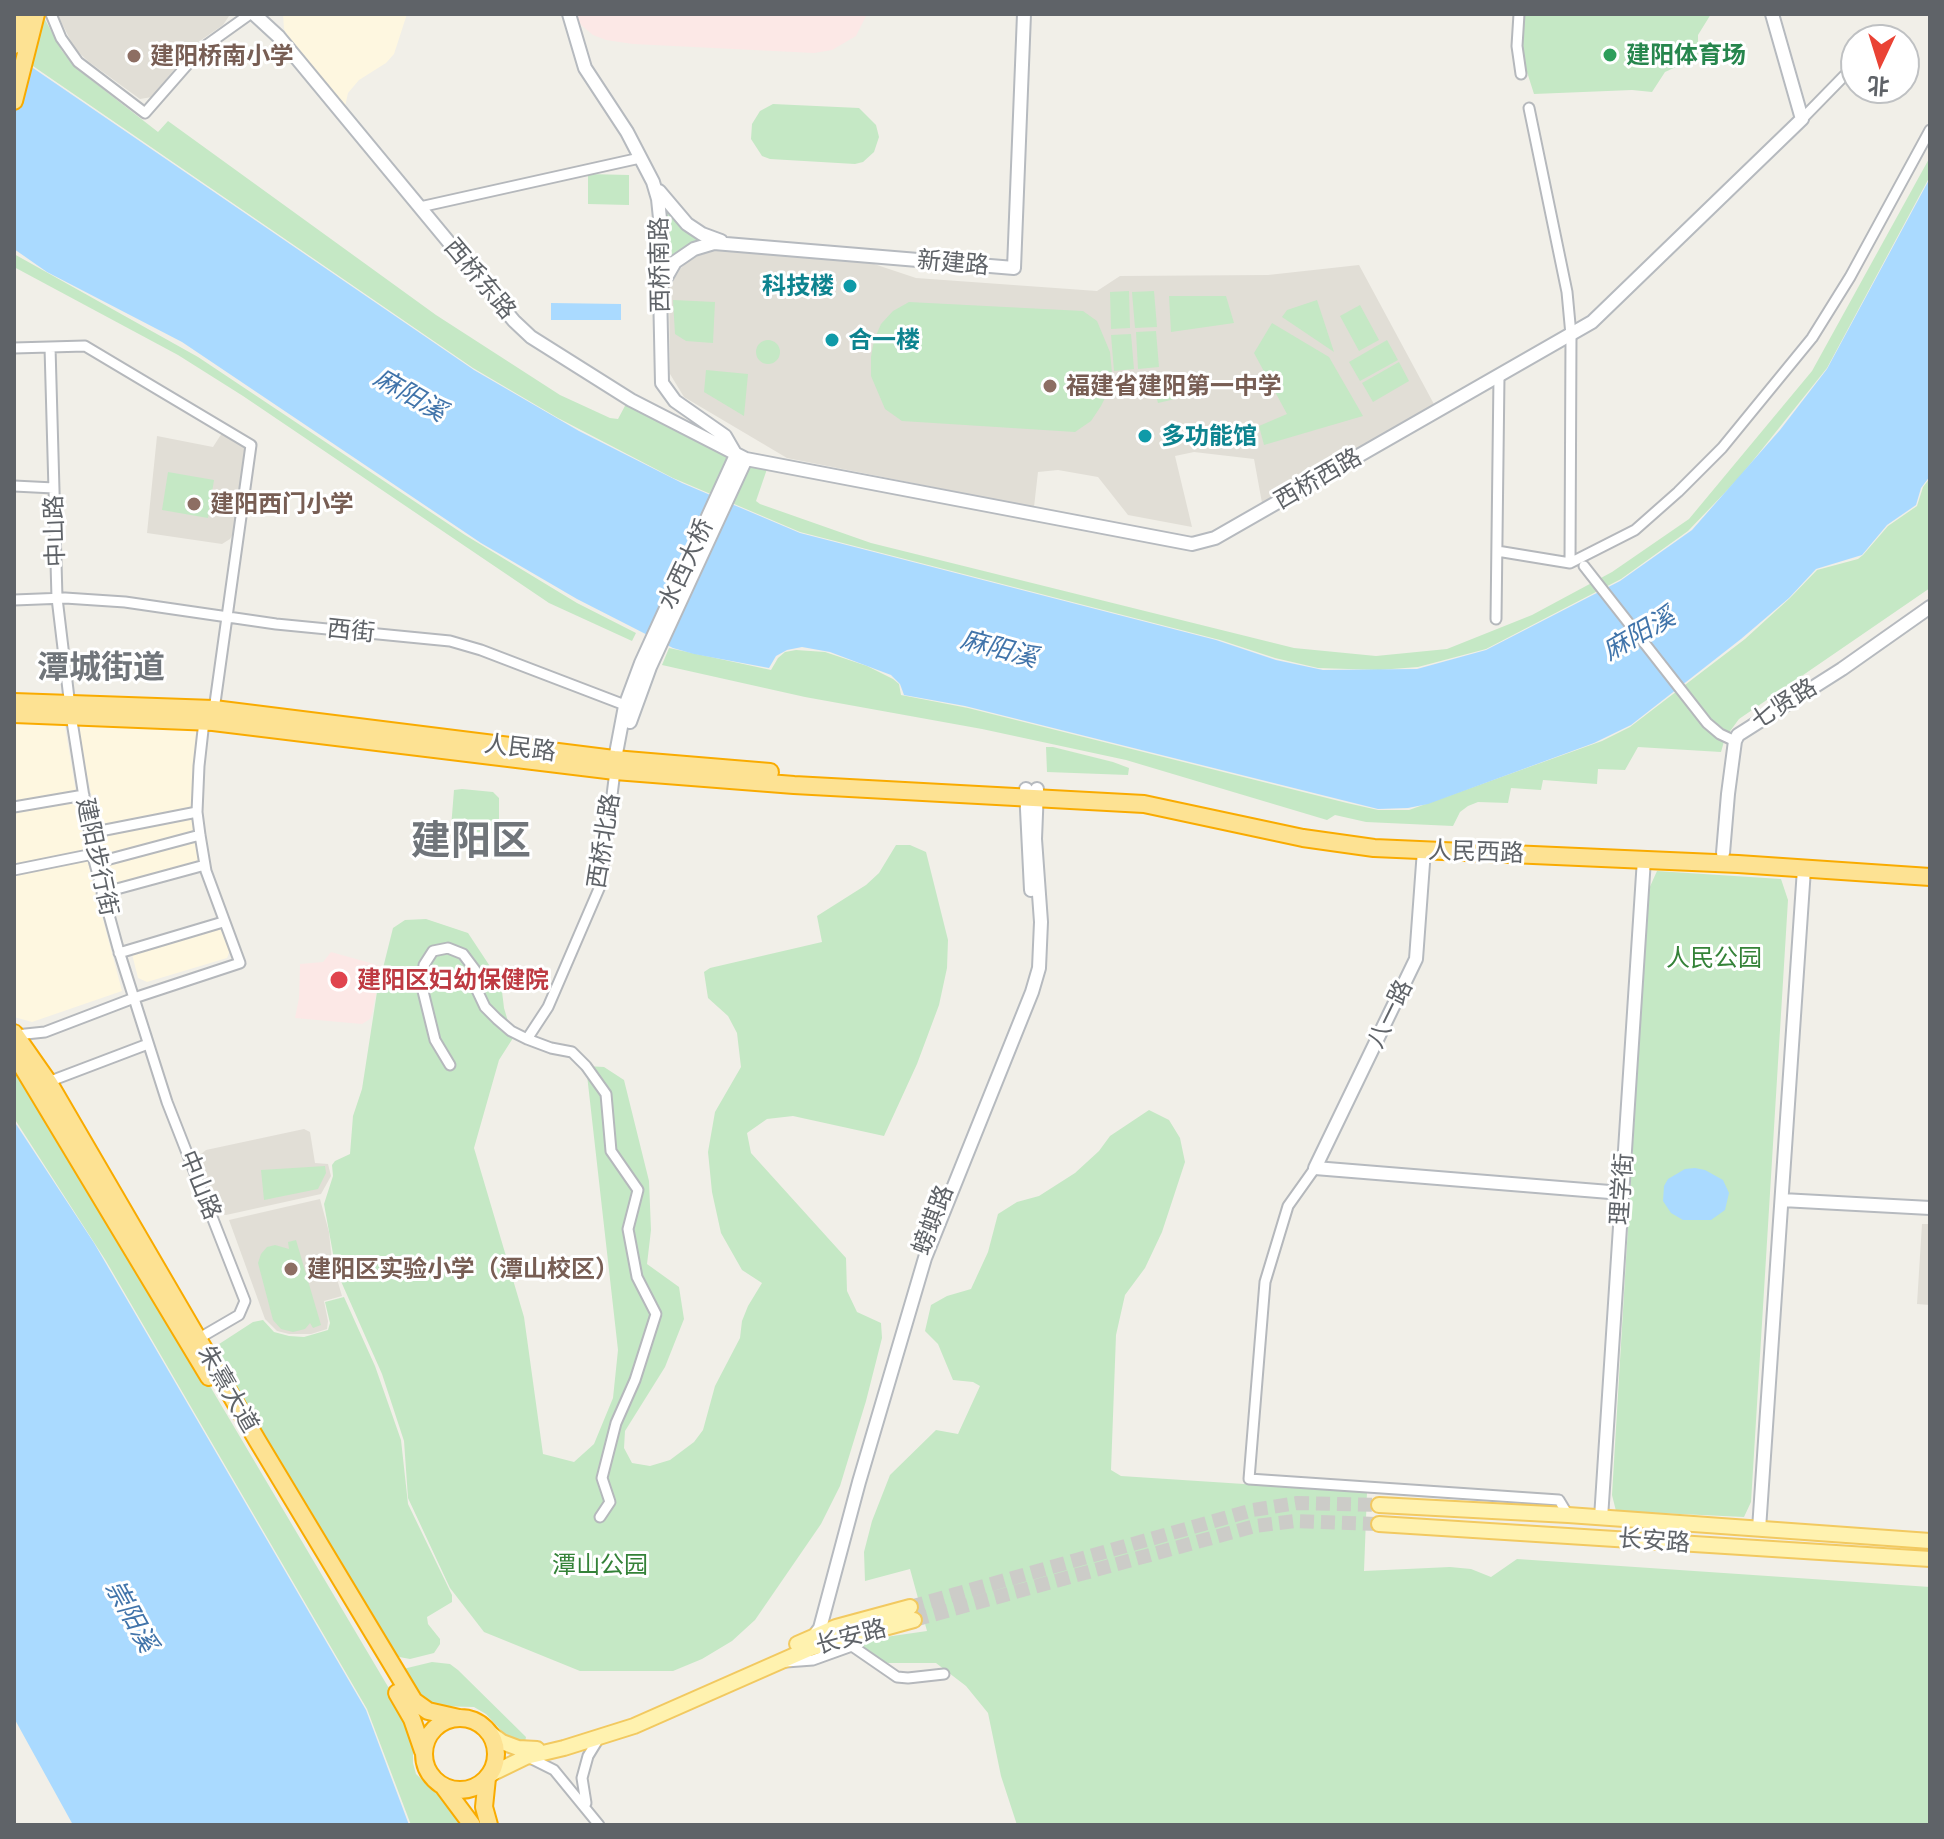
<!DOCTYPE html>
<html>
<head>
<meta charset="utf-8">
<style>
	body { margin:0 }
	#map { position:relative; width:1944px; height:1839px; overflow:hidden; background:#f1efe8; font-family:"Golos Text","Noto Sans SC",sans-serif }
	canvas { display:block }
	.frame { position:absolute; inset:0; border:16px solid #5f6368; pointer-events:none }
	.north { position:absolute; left:1840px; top:24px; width:80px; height:80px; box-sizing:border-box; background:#fff; border:2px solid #bfc1c3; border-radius:50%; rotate:184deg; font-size:22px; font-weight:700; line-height:32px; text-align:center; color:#5f6368 }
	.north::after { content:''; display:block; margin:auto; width:28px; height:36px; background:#ea4335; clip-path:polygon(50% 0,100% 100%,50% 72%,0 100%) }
</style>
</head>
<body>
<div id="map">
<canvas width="1944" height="1839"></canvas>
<div class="frame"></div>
<div class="north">北</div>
</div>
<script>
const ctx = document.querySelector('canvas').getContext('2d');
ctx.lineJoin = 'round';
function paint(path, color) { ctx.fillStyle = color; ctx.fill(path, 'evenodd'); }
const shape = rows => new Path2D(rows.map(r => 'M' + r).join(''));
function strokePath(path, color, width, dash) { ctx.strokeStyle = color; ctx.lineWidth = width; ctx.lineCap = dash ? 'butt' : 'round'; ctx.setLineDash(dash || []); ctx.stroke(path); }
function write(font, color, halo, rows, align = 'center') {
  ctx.font = font + ' "Golos Text","Noto Sans SC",sans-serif'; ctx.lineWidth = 6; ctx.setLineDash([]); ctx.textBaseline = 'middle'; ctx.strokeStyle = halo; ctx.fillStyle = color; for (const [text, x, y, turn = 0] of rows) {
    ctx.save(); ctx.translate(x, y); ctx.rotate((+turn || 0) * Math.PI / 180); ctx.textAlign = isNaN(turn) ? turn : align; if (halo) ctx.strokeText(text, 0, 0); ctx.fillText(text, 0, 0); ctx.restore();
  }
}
paint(shape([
	[283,14,407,14,394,54,386,63,359,80,348,93,345,107,292,44,284,29],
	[14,720,64,721,88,863,122,991,32,1022,14,1017],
	[85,721,194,725,198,730,192,818,197,852,202,864,200,872,118,893,113,886,100,835,78,732,78,725],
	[221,923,231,948,227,958,147,982,138,978,132,954,135,949]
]), '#fef7e0');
paint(shape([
	[57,14,229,14,229,16,223,25,194,45,152,97,140,99,89,62,75,49],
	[714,250,871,263,916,278,1097,291,1120,276,1268,275,1359,265,1435,406,1262,503,1254,459,1194,452,1175,456,1192,527,1128,515,1098,477,1058,470,1038,472,1034,507,787,458,684,397,670,374,669,287,681,268,690,259,705,251],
	[222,433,245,447,245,452,233,534,230,539,222,544,147,533,157,436,213,447],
	[304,1129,310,1132,315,1163,328,1164,331,1176,321,1194,226,1215,218,1213,196,1158,206,1150],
	[320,1199,329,1232,332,1262,342,1296,324,1301,328,1321,327,1329,311,1334,289,1334,277,1331,265,1319,229,1220],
	[1922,1224,1930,1224,1930,1305,1917,1304]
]), '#e1ded6');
paint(shape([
	[576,14,867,14,856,36,832,50,814,53,633,44,606,40,593,35,581,25],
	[331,952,381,966,372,1014,370,1019,362,1024,295,1018,299,998,300,964,323,962]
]), '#fce8e6');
paint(shape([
	[14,14,42,14,62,51,76,68,158,132,168,121,436,315,560,395,610,418,618,419,626,404,761,465,767,469,756,501,760,504,871,543,1294,648,1376,656,1447,649,1532,615,1612,572,1689,519,1812,371,1930,157,1930,176,1827,368,1739,478,1688,531,1621,579,1486,649,1418,667,1379,670,1318,668,1275,658,1220,640,800,532,673,478,558,418,473,368,14,53],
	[1524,14,1711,14,1698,35,1698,57,1665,72,1652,92,1632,90,1534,94,1521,53],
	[773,104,859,108,876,125,879,137,874,152,863,162,855,164,770,159,762,156,751,139,752,124,760,111],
	[588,174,629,175,629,205,588,204],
	[662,204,704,240,666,267],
	[14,254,198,357,465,535,577,603,636,633,632,641,549,603,243,396,178,355,14,267],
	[1129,291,1130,328,1111,329,1110,292],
	[1154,291,1157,327,1135,328,1132,292],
	[1169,296,1226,296,1234,323,1171,332],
	[673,300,715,302,713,343,686,341,675,334],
	[1317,300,1334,352,1282,317,1287,310],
	[909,302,1083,311,1097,321,1110,352,1112,373,1109,390,1101,406,1091,421,1075,432,902,421,885,409,871,376,871,357,874,340,881,324,893,311],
	[1360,305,1379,340,1359,351,1340,316],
	[1272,323,1329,357,1363,416,1264,445,1259,426,1287,414,1254,353],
	[1156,331,1159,367,1138,369,1136,332],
	[1131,334,1134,369,1114,371,1111,335],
	[1387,340,1398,360,1360,381,1349,362],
	'756 352a12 12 0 1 1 24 0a12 12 0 1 1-24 0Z',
	[1399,362,1409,381,1373,402,1362,383],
	[706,370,748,374,744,416,704,392],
	[1170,376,1175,399,1158,403,1152,381],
	[168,472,214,480,208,518,162,510],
	[1930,478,1930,588,1739,719,1725,738,1721,752,1638,747,1625,770,1598,769,1597,784,1543,780,1541,790,1511,788,1508,803,1478,802,1468,806,1460,812,1453,826,1366,822,1335,815,1327,820,1126,760,982,729,805,697,662,665,669,648,771,670,778,658,785,652,796,650,825,652,867,666,893,679,899,684,901,695,968,708,1347,803,1378,810,1409,810,1602,741,1630,727,1745,639,1790,598,1817,570,1858,559,1863,555,1888,526,1917,506,1923,487],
	[1046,747,1053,747,1113,762,1129,768,1128,775,1047,772],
	[462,789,493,792,499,798,499,829,495,833,454,831,451,828,454,790],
	[896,845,910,845,926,852,948,940,947,968,939,1005,917,1064,884,1136,793,1116,767,1119,747,1133,751,1153,846,1258,847,1291,857,1312,881,1323,882,1338,866,1401,840,1486,821,1524,755,1620,732,1641,702,1659,673,1671,580,1671,484,1632,450,1588,408,1498,404,1441,382,1374,336,1270,324,1204,333,1176,332,1165,335,1161,350,1154,353,1116,362,1089,377,992,393,928,405,920,426,919,468,933,501,983,504,1008,513,1038,499,1060,474,1148,524,1317,543,1454,574,1462,594,1444,613,1398,618,1350,586,1066,604,1067,624,1080,649,1181,651,1230,647,1264,679,1287,684,1319,665,1367,625,1431,624,1448,632,1463,650,1466,670,1460,694,1442,703,1430,715,1386,740,1338,742,1321,748,1306,762,1283,742,1270,721,1233,712,1192,708,1152,715,1112,741,1067,737,1033,728,1016,708,998,704,972,710,968,822,942,817,916,866,885,879,873],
	[1657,871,1781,879,1788,900,1751,1502,1744,1517,1616,1511,1612,1495,1648,891],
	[14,1072,137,1263,403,1712,413,1741,413,1763,416,1774,444,1800,464,1825,411,1825,367,1709,106,1261,14,1118],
	[1149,1110,1169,1120,1180,1138,1185,1162,1162,1232,1145,1268,1125,1295,1116,1335,1111,1470,1121,1476,1367,1492,1364,1571,1450,1567,1471,1569,1491,1577,1517,1559,1930,1587,1930,1825,1017,1825,1001,1776,988,1713,966,1686,936,1663,888,1663,873,1656,860,1645,851,1642,927,1631,910,1569,865,1581,864,1552,872,1521,890,1475,936,1430,958,1434,980,1386,973,1382,953,1380,938,1344,925,1331,931,1305,947,1296,971,1289,988,1252,998,1214,1017,1202,1039,1196,1075,1173,1099,1151,1110,1136],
	[325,1166,326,1173,318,1189,264,1200,261,1170],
	[296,1240,321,1325,313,1328,310,1323,305,1329,293,1332,281,1329,273,1320,258,1263,261,1254,267,1247,275,1245,289,1249,288,1242],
	[344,1297,375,1366,401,1440,408,1504,452,1595,452,1602,427,1617,428,1624,440,1639,440,1644,434,1653,410,1659,394,1656,213,1348,253,1322,263,1320,274,1332,289,1336,304,1337,328,1330,330,1323,325,1302],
	[432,1662,450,1664,458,1670,526,1737,525,1742,509,1739,486,1714,474,1707,434,1706,425,1701,403,1669]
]), '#c5e8c5');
paint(shape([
	[14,55,474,370,579,431,682,483,800,533,1216,640,1276,660,1323,670,1417,669,1486,650,1620,581,1692,530,1780,430,1827,369,1930,178,1930,476,1921,488,1916,505,1887,525,1862,555,1816,569,1789,598,1741,639,1631,725,1594,743,1428,804,1408,808,1378,809,965,706,904,695,900,684,891,675,830,652,802,647,787,650,776,656,769,668,694,654,673,648,577,599,481,543,182,342,47,272,14,249],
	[551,303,621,304,621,320,551,320],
	[14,1121,94,1243,366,1710,409,1825,73,1825,14,1718],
	[1695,1168,1705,1170,1723,1180,1729,1193,1725,1210,1711,1220,1683,1220,1671,1213,1663,1201,1664,1186,1668,1179,1685,1169]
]), '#aadaff');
strokePath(shape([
	[910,1607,1253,1510,1297,1503,1379,1505],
	[914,1620,1255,1526,1295,1521,1379,1524]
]), '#ccccc8', 14, [14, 7]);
const street = shape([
	[51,14,61,38,78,62,145,113,201,49,250,14],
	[1519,14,1517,46,1521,74],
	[1529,108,1567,292,1571,335,1570,563],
	[1802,119,1845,75],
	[420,207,640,158],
	[50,347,57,598,71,715,94,860,118,948,167,1102,245,1301,239,1315,196,1340],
	[14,348,85,346,251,445,214,710],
	[14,486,54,488],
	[1497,551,1570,563,1635,530,1678,492,1722,448,1812,338,1850,277,1930,130],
	[1584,566,1707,723,1720,734,1735,741],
	[14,600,65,598,125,602,276,624,450,641,481,650,630,707],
	[1496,619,1499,376],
	[14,807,84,795],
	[90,833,197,812],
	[95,863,200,835],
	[14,870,93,854],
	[102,893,205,865],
	[119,953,223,922],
	[16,1035,45,1032,134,998,240,963,206,871,200,835,197,812,199,766,204,721],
	[527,1039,548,1007,601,884,615,771],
	[450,1065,435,1040,422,987,424,965,433,951,448,948,463,954,475,970,476,988,485,1007,497,1019,511,1031,527,1039,551,1048,572,1052,586,1066,606,1094,611,1151,638,1190,628,1229,637,1277,656,1314,635,1380,616,1423,602,1478,610,1502,600,1517],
	[48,1082,148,1044],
	[1315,1168,1288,1206,1265,1282,1249,1479,1559,1500,1568,1515],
	[786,1662,813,1660,852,1646,897,1677,908,1678,944,1674],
	[528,1757,554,1770,599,1825],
	[586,1803,582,1778,588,1756,599,1738]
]);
const secondary = shape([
	[254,14,279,37,514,321,531,337,631,400,746,459,1192,544,1215,538,1592,322,1802,119,1772,14],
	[569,14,585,68,627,132,653,182,658,199,662,238,660,288,662,383,675,401,725,436,736,455],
	[659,191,687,224,702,234,721,241],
	[660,288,675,262,694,249,714,243,1014,268,1024,14],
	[630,722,650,667,746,459],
	[614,764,625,706,641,663,736,455],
	[1026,789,1031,890],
	[1424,850,1416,959,1315,1168,1622,1193],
	[1723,853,1728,794,1735,741,1738,735,1842,669,1930,607],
	[1782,1200,1930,1208],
	[1601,1518,1644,859],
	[1759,1529,1804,869],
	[812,1639,820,1628,859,1482,925,1258,1032,992,1039,968,1041,922,1035,839,1037,789]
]);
const primary = shape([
	[1379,1505,1568,1515,1930,1541],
	[1379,1524,1930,1559],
	[797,1644,836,1627,910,1607],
	[490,1733,502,1742,518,1748,537,1749],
	[489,1775,526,1757,564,1748,634,1726,811,1648,914,1620]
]);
const highway = shape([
	[14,45,22,14],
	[14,101,36,14],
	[14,702,214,709,614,759,770,772],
	[14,714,213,722,615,771,794,785,1144,804,1303,838,1374,848,1738,864,1930,877],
	[14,1033,49,1083,257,1440,414,1701,428,1711,459,1718],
	[14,1053,209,1377],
	[397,1693,412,1719,423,1751],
	'424 1754a36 36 0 1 1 72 0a36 36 0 1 1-72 0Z',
	[487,1778,484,1807,489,1825],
	[443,1786,472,1825]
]);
strokePath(street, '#b5b8bc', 13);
strokePath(secondary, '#b6babf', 16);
strokePath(primary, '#f2c960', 18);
strokePath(highway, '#f9ab00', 20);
strokePath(street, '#fff', 9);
strokePath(secondary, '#fff', 12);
strokePath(primary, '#fff2af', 14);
strokePath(highway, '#fde293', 16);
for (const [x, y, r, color] of [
	[1610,55,8,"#2e9e5b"],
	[134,56,8,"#8d6e63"],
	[850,286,8,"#0f9aa8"],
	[832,340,8,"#0f9aa8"],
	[1050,386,8,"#8d6e63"],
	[1145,436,8,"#0f9aa8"],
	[194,504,8,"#8d6e63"],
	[339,980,10,"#e0444e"],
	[291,1269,8,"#8d6e63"]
]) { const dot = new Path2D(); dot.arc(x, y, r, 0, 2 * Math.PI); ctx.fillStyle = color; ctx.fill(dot); strokePath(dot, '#fff', 3); }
write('bold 24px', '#27864d', '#fff', [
	["建阳体育场",1626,55]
], 'left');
write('bold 24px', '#785e54', '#fff', [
	["建阳桥南小学",150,56],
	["福建省建阳第一中学",1066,386],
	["建阳西门小学",210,504],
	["建阳区实验小学（潭山校区）",307,1269]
], 'left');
write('24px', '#5f6368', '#fff', [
	["新建路",953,263,5],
	["西桥南路",660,265,-91],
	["西桥东路",480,279,50],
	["西桥西路",1318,479,-30],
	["中山路",55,531,-92],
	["水西大桥",686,564,-65],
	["西街",351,631,6],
	["七贤路",1784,704,-32],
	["人民路",520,748,7],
	["西桥北路",604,841,-81],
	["人民西路",1476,852,2],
	["建阳步行街",97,857,78],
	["八一路",1390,1014,-64],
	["中山路",200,1185,68],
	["理学街",1622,1189,-86],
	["螃蜞路",933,1220,-69],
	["朱熹大道",228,1389,60],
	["长安路",1654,1541,4],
	["长安路",851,1637,-15]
]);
write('bold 24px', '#0d838f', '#fff', [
	["科技楼",834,286,"right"],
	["合一楼",848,340],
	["多功能馆",1161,436]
], 'left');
write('24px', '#348238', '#fff', [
	["人民公园",1714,958],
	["潭山公园",600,1565]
]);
write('bold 24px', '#be3a42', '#fff', [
	["建阳区妇幼保健院",357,980]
], 'left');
write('italic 26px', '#4174aa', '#fff', [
	["麻阳溪",410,395,30],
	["麻阳溪",1639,634,-30],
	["麻阳溪",999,649,15],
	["崇阳溪",131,1616,61]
]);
write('bold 32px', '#70757a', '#fff', [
	["潭城街道",101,668]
]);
write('bold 40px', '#70757a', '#fff', [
	["建阳区",471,841]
]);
</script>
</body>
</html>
